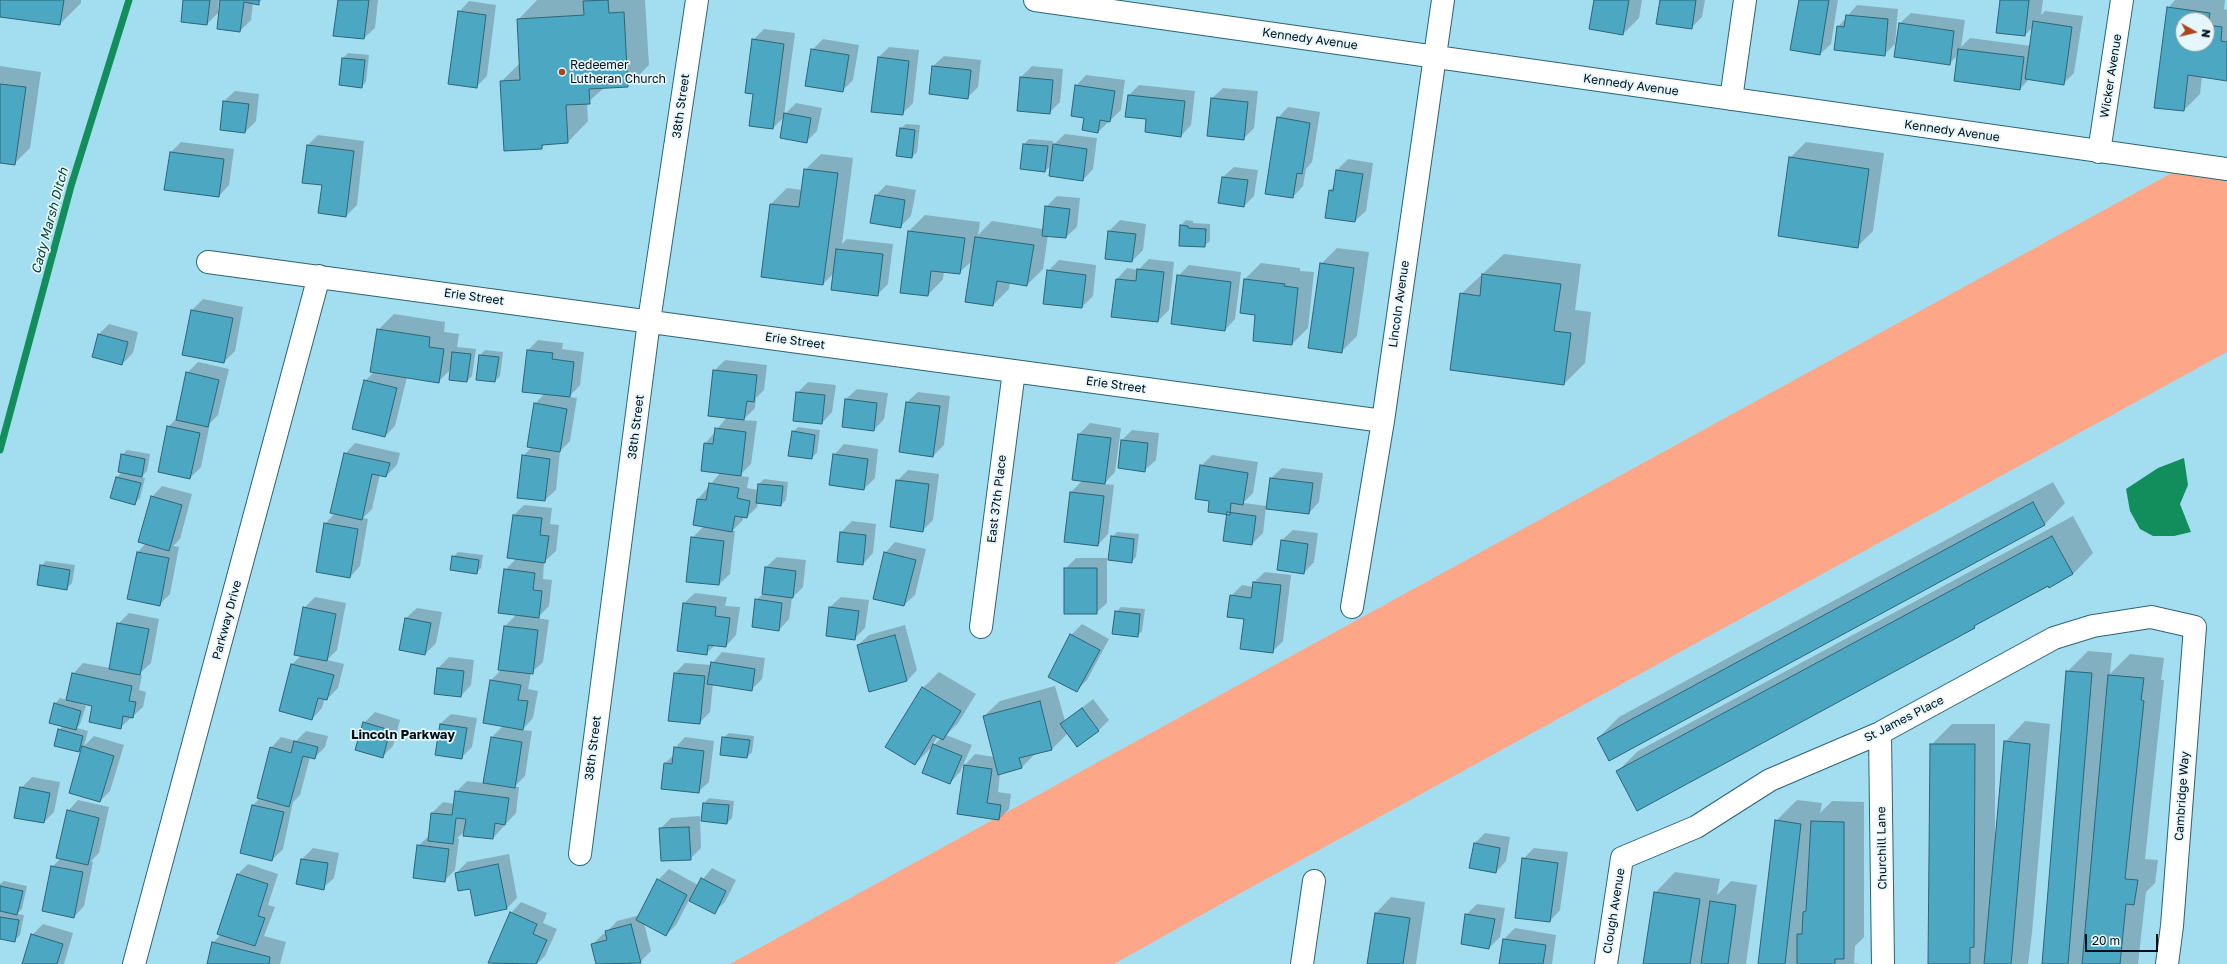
<!DOCTYPE html>
<html>
<head>
<meta charset="utf-8">
<style>
	body { margin:0 }
	#map { position:relative; width:2227px; height:964px; overflow:hidden; background:#a3ddf0; font-family:"Golos Text",sans-serif }
	canvas { display:block }
	.north { position:absolute; left:2175px; top:12px; width:40px; height:40px; box-sizing:border-box; background:#e5f6fc; border:1px solid #899aa0; border-radius:50%; rotate:98deg; font-size:11px; font-weight:700; line-height:16px; text-align:center; color:#000f16 }
	.north::after { content:''; display:block; margin:auto; width:14px; height:18px; background:#ab451e; clip-path:polygon(50% 0,100% 100%,50% 72%,0 100%) }
	.scale { position:absolute; left:2085px; top:934px; width:73px; height:18px; box-sizing:border-box; border:2px solid #000f16; border-top:0; padding-left:5px; font-size:12px; line-height:14px; white-space:nowrap; color:#000f16; -webkit-text-stroke:3px #e5f6fc; paint-order:stroke }
</style>
</head>
<body>
<div id="map">
<canvas width="2227" height="964"></canvas>
<div class="north">N</div>
<div class="scale">20 m</div>
</div>
<script>
const ctx = document.querySelector('canvas').getContext('2d');
ctx.lineJoin = 'round';
function paint(path, color) { ctx.fillStyle = color; ctx.fill(path, 'evenodd'); }
const shape = rows => new Path2D(rows.map(r => 'M' + r).join(''));
function strokePath(path, color, width, dash) { ctx.strokeStyle = color; ctx.lineWidth = width; ctx.lineCap = dash ? 'butt' : 'round'; ctx.setLineDash(dash || []); ctx.stroke(path); }
function write(font, color, halo, rows, align = 'center') {
  ctx.font = font + ' "Golos Text",sans-serif'; ctx.lineWidth = 3.5; ctx.setLineDash([]); ctx.textBaseline = 'middle'; ctx.strokeStyle = halo; ctx.fillStyle = color; for (const [text, x, y, turn = 0] of rows) {
    ctx.save(); ctx.translate(x, y); ctx.rotate((+turn || 0) * Math.PI / 180); ctx.textAlign = isNaN(turn) ? turn : align; if (halo) ctx.strokeText(text, 0, 0); ctx.fillText(text, 0, 0); ctx.restore();
  }
}
paint(shape([
	[2188,164,2227,169,2227,352,1239,894,1114,964,730,964]
]), '#fea688');
paint(shape([
	[2184,458,2188,485,2180,504,2191,532,2174,536,2153,536,2140,529,2130,511,2126,489,2158,468]
]), '#128e5d');
paint(shape([
	[0,0,81,0,81,3,60,24,0,16],
	[184,0,219,0,218,13,207,24],
	[221,0,262,0,258,3,253,3,251,20,240,31],
	[339,0,378,0,375,28,364,38],
	[537,0,645,0,649,65,628,86,605,87,587,103,588,121,568,142,545,144,541,148,501,82,520,63,518,20],
	[1595,0,1642,0,1639,18,1623,34],
	[1661,0,1705,0,1702,17,1691,28],
	[1800,0,1838,0,1831,44,1820,54],
	[2001,0,2043,0,2041,15,2045,11,2083,16,2074,73,2064,83,2030,78,2020,89,1958,55,1949,64,1900,23,1911,13,1965,20,1961,47,1970,38,2031,46,2034,26,2025,35],
	[2175,0,2225,0,2224,9,2227,10,2227,80,2202,76,2200,94,2184,110,2168,8],
	[2183,20,2207,20,2207,44,2183,44],
	[469,1,496,5,487,76,477,86,459,12],
	[1857,5,1898,9,1895,44,1884,55,1838,27],
	[764,29,795,33,784,115,796,103,822,108,817,131,806,142,785,116,773,128,754,94,753,40],
	[823,39,859,45,853,80,842,91,812,50],
	[889,47,919,50,913,103,902,114,879,57],
	[348,53,369,55,366,82,361,87,343,58],
	[944,56,981,60,978,87,967,98,933,66],
	[0,66,41,72,30,148,14,164,0,162],
	[1032,66,1063,69,1060,102,1049,113,1018,110,1021,77],
	[1086,75,1125,80,1121,110,1098,132,1085,117,1076,86],
	[1139,85,1195,91,1191,125,1181,136,1147,118,1129,95],
	[1223,88,1258,91,1254,128,1243,139,1212,98],
	[235,91,259,94,256,121,245,132,224,101],
	[1288,107,1320,112,1312,162,1306,169,1303,186,1293,197,1278,118],
	[906,124,920,125,917,152,912,157,900,129],
	[1065,134,1097,138,1093,169,1083,180,1052,165,1045,171,1021,168,1024,144,1029,139,1053,141,1052,146],
	[318,135,364,141,357,205,346,216,323,184,307,146],
	[181,142,234,149,229,185,219,196,170,153],
	[1806,142,1884,153,1873,231,1857,247,1790,158],
	[821,154,853,158,842,244,847,239,893,244,888,284,877,295,834,273,823,284,762,276,771,204,787,188,803,190,805,170],
	[1348,159,1373,163,1366,211,1355,221,1330,190,1335,186,1337,170],
	[1234,167,1258,170,1254,196,1244,206,1223,177],
	[886,185,916,190,911,216,900,227,875,196],
	[1057,196,1080,198,1077,227,1066,237,1048,235,1043,269,1027,285,1010,282,1009,289,993,305,973,260,959,273,944,271,943,279,928,295,909,231,925,215,980,222,978,235,992,221,1043,229,1046,207],
	[1120,220,1146,224,1143,250,1132,261,1109,231],
	[1186,220,1193,221,1193,223,1210,224,1210,241,1204,246,1181,225],
	[1337,248,1369,252,1357,336,1341,352,1321,264],
	[1504,254,1581,264,1575,310,1591,312,1585,363,1564,384,1461,294],
	[1149,259,1174,262,1169,310,1158,321,1112,316,1117,279,1127,268,1138,270],
	[1059,260,1096,265,1093,296,1082,307,1048,271],
	[1261,263,1300,268,1300,271,1314,272,1308,328,1292,344,1257,314,1245,279],
	[1189,265,1241,272,1235,319,1225,330,1178,276],
	[203,299,243,307,235,351,224,362,183,355,192,310],
	[394,314,445,322,444,332,459,334,457,347,476,349,472,376,467,381,451,369,438,382,407,377,395,426,385,436,365,381,374,372,378,330],
	[109,324,138,332,133,353,122,364,99,334],
	[538,340,563,343,562,349,584,352,580,385,569,397,577,398,570,441,560,451,556,490,545,500,523,456,532,447,535,404,545,393,528,350],
	[485,350,503,352,500,376,495,381,480,355],
	[725,360,767,365,764,390,756,398,755,408,743,420,757,421,751,464,739,476,749,477,747,488,758,490,759,484,764,479,788,482,786,500,781,505,758,502,757,507,747,517,743,517,743,520,732,531,735,531,730,574,719,584,687,581,692,538,704,526,698,499,721,472,705,444,727,417,714,371],
	[198,362,229,369,218,415,210,423,201,467,190,478,168,427,177,418,187,373],
	[808,382,836,385,832,412,822,423,797,393],
	[857,389,888,393,884,419,874,430,846,399],
	[918,392,950,396,944,445,933,456,907,402],
	[1090,423,1121,428,1115,472,1104,484,1114,485,1108,534,1098,545,1065,541,1071,492,1083,480,1073,479,1079,434],
	[798,427,820,430,817,453,811,458,793,432],
	[1132,430,1159,433,1156,460,1145,470,1122,440],
	[355,443,400,453,397,465,386,476,380,474,372,509,363,518,368,519,360,566,350,577,325,524,335,513,345,454],
	[844,444,878,449,875,478,864,489,834,455],
	[127,450,150,454,147,471,141,477,145,478,140,498,135,503,117,477,122,472,122,455],
	[1212,455,1258,462,1253,493,1243,503,1267,506,1271,478,1282,468,1323,473,1319,502,1309,513,1266,508,1263,533,1252,544,1228,513,1211,500,1201,466],
	[908,470,939,474,933,520,922,531,897,481],
	[2053,482,2065,503,2045,524,1609,760,1598,738,1619,717],
	[162,486,192,494,180,539,173,546,179,547,170,594,160,604,129,598,138,552,146,543,152,497],
	[524,505,552,508,550,524,559,525,556,551,544,562,543,579,552,580,549,606,537,618,549,620,543,662,531,673,528,689,538,691,533,718,522,730,532,731,525,776,514,787,519,787,516,813,493,838,465,831,457,838,459,839,455,870,445,880,418,846,430,835,432,813,443,802,455,804,456,792,467,781,484,783,492,737,503,726,491,680,502,669,505,626,517,614,505,570,517,558,514,515],
	[2073,516,2093,553,2073,574,1978,623,1974,627,1617,772,1638,751],
	[852,521,876,524,873,553,863,564,838,561,841,532],
	[1293,530,1318,533,1314,562,1304,573,1282,540],
	[1117,532,1139,534,1136,557,1131,562,1112,537],
	[895,542,926,549,915,595,904,605,885,553],
	[458,552,483,555,481,568,476,573,453,557],
	[777,557,806,560,803,587,792,598,789,619,779,630,756,600,763,594,766,567],
	[1076,558,1107,558,1107,603,1096,613,1065,569],
	[46,561,75,565,72,583,66,589,41,566],
	[1265,572,1291,575,1283,641,1272,652,1245,618,1231,596,1242,585,1254,587,1254,582],
	[695,593,727,597,725,606,740,607,736,635,726,646,716,644,706,654,684,603],
	[315,597,346,603,337,650,327,660,344,664,338,688,327,699,325,698,322,708,312,719,292,664,301,656,304,608],
	[841,597,869,600,865,628,854,639,830,607],
	[1121,607,1145,609,1142,631,1137,636,1116,612],
	[417,608,442,612,436,643,425,654,406,618],
	[129,613,159,619,151,663,139,674,142,675,139,690,146,692,143,707,120,728,93,705,79,702,78,703,86,706,80,724,77,728,88,731,84,746,94,736,124,745,110,791,100,801,83,747,79,751,59,730,63,726,55,704,60,698,67,700,73,674,83,663,110,668,118,624],
	[1082,624,1109,639,1087,680,1076,691,1071,635],
	[905,625,917,670,907,681,858,645,869,635],
	[2088,651,2112,653,2110,674,2130,654,2164,658,2161,680,2164,680,2145,859,2158,860,2155,883,2146,892,2138,964,2043,964,2067,672],
	[722,652,765,658,762,679,751,690,713,684,710,712,699,723,675,673,685,663,711,665],
	[449,657,474,660,471,685,461,696,438,668],
	[939,672,976,694,958,723,946,735,972,745,960,772,950,783,934,745,915,764,923,688],
	[938,736,941,738,934,745,933,744],
	[1055,686,1065,721,1093,699,1109,720,1098,731,1068,733,1052,749,1036,753,1021,768,1000,773,998,792,1011,794,1009,809,999,819,958,813,965,765,975,754,994,757,984,716,1000,701],
	[375,712,400,720,393,746,382,757,364,723],
	[451,714,477,718,472,747,461,758,440,724],
	[2025,721,2050,724,2032,933,2028,964,1929,964,1931,745,1952,724,1995,724,1995,841,1996,841,2005,742],
	[306,731,328,736,325,747,314,758,310,757,300,795,293,802,283,849,272,860,241,852,253,805,260,798,271,748,281,737,296,741],
	[729,733,754,736,752,752,747,757,723,738],
	[685,737,714,741,709,782,698,792,665,763,674,755,675,748],
	[32,777,60,782,54,812,44,822,21,788],
	[709,798,734,801,732,818,727,823,702,820,704,803],
	[78,800,109,807,99,853,91,861,93,862,84,906,74,917,52,867,61,858,68,811],
	[1797,800,1822,803,1820,813,1832,801,1864,802,1864,937,1855,946,1854,963,1861,964,1759,964,1776,821],
	[700,816,701,848,690,859,660,829,671,818],
	[1485,833,1510,837,1506,861,1496,872,1475,843],
	[313,848,339,853,334,878,323,888,297,884,302,859],
	[1534,848,1568,852,1560,910,1550,921,1523,859],
	[509,854,517,898,507,908,471,888,456,873,467,862],
	[248,864,278,874,268,905,275,907,264,936,286,942,280,964,208,964,213,943,221,934,238,874],
	[712,868,736,880,725,902,714,912,689,900,676,925,666,935,644,923,651,951,640,962,631,964,597,964,592,945,603,934,606,933,617,921,640,915,658,880,669,869,698,885],
	[1675,872,1720,879,1717,895,1731,881,1757,885,1746,964,1644,964,1655,893],
	[4,881,27,886,22,909,17,914,24,915,20,935,15,940,0,938,0,884],
	[1391,897,1425,902,1416,964,1368,964,1376,913],
	[521,902,547,913,543,923,557,929,545,956,537,964,493,964,489,962,511,913],
	[1477,904,1505,908,1500,937,1489,948,1466,915],
	[43,924,73,933,64,964,23,964,32,935],
	[1515,928,1556,935,1552,964,1500,964,1504,939]
]), '#0003');
strokePath(shape([
	[0,450,71,186,129,0]
]), '#128e5d', 7);
const building = shape([
	[0,0,64,0,60,25,0,17,0,0],
	[183,0,210,0,207,25,181,22,183,0],
	[220,0,259,0,259,5,244,2,240,32,217,29,220,0],
	[338,0,369,0,364,39,333,36,338,0],
	[608,0,609,13,624,12,628,87,589,89,590,104,566,105,568,143,542,145,542,149,504,151,500,81,520,80,517,19,584,15,583,1,608,0],
	[1594,0,1629,0,1623,35,1589,29,1594,0],
	[1660,0,1696,0,1692,29,1656,24,1660,0],
	[1799,0,1829,0,1820,55,1790,50,1799,0],
	[2000,0,2029,0,2025,36,1996,33,2000,0],
	[2167,7,2210,13,2208,25,2222,27,2221,41,2227,42,2227,81,2188,75,2184,111,2154,108,2167,7],
	[2183,20,2207,20,2207,44,2183,44,2183,20],
	[458,11,486,15,477,88,448,84,458,11],
	[1846,15,1888,19,1885,56,1834,50,1837,26,1844,27,1846,15],
	[2033,21,2072,27,2064,85,2025,79,2033,21],
	[1899,23,1954,31,1950,65,1894,57,1899,23],
	[752,39,784,44,773,129,749,126,753,94,745,93,752,39],
	[811,49,849,55,843,92,805,86,811,49],
	[1958,49,2024,57,2020,90,1954,81,1958,49],
	[878,57,909,61,903,115,871,112,878,57],
	[342,58,365,60,362,88,339,85,342,58],
	[932,66,971,70,968,99,929,94,932,66],
	[1020,77,1053,80,1050,114,1017,111,1020,77],
	[0,84,26,87,15,165,0,163,0,84],
	[1075,85,1115,91,1110,122,1100,120,1098,133,1082,130,1084,118,1071,116,1075,85],
	[1128,95,1185,101,1181,137,1145,132,1146,119,1125,117,1128,95],
	[1211,98,1248,102,1244,140,1207,136,1211,98],
	[223,101,249,104,245,133,220,130,223,101],
	[784,113,811,118,807,143,780,138,784,113],
	[1277,117,1310,123,1302,174,1297,173,1293,198,1265,194,1277,117],
	[900,128,915,130,912,158,896,156,900,128],
	[1023,144,1048,146,1045,172,1020,169,1023,144],
	[1053,144,1087,149,1083,181,1049,176,1053,144],
	[307,145,354,151,346,217,318,213,322,185,302,183,307,145],
	[170,152,224,159,219,197,164,190,170,152],
	[1789,157,1869,169,1858,248,1778,236,1789,157],
	[804,169,838,173,823,285,761,277,770,204,799,207,804,169],
	[1336,170,1363,174,1355,222,1325,218,1329,190,1333,191,1336,170],
	[1222,177,1248,180,1244,207,1218,203,1222,177],
	[875,195,905,200,901,228,870,223,875,195],
	[1045,206,1070,209,1066,238,1042,236,1045,206],
	[1180,225,1188,226,1188,228,1206,229,1205,247,1179,246,1180,225],
	[908,231,965,238,960,274,931,271,928,296,900,293,908,231],
	[1108,231,1136,234,1132,262,1105,259,1108,231],
	[975,237,1034,245,1027,286,997,281,993,306,965,302,975,237],
	[836,249,883,254,878,296,831,290,836,249],
	[1320,263,1354,268,1342,353,1308,348,1320,263],
	[1137,269,1164,272,1158,322,1111,317,1116,279,1136,281,1137,269],
	[1047,270,1086,275,1082,308,1043,304,1047,270],
	[1482,274,1561,284,1554,331,1571,333,1564,385,1450,370,1460,293,1480,296,1482,274],
	[1177,275,1231,282,1225,331,1171,324,1177,275],
	[1244,279,1285,284,1284,286,1298,288,1292,345,1253,341,1255,315,1240,313,1244,279],
	[191,310,233,318,224,363,182,355,191,310],
	[377,329,430,337,429,347,444,349,439,383,370,372,377,329],
	[98,334,128,342,122,365,92,357,98,334],
	[527,350,553,353,552,359,574,362,570,397,522,392,527,350],
	[452,352,471,354,467,382,449,380,452,352],
	[479,355,499,357,495,382,476,380,479,355],
	[713,370,757,375,754,402,747,401,744,420,708,416,713,370],
	[186,372,219,380,208,427,176,420,186,372],
	[364,380,397,388,385,437,352,429,364,380],
	[796,392,825,395,822,424,793,421,796,392],
	[845,399,877,403,874,431,842,427,845,399],
	[906,402,940,406,933,457,899,452,906,402],
	[534,403,567,409,560,452,527,447,534,403],
	[167,426,200,433,190,479,158,472,167,426],
	[715,428,746,432,741,476,701,471,704,443,713,444,715,428],
	[792,431,815,435,812,459,788,456,792,431],
	[1078,434,1111,438,1105,484,1072,480,1078,434],
	[1121,440,1148,443,1145,472,1118,468,1121,440],
	[344,453,390,463,386,477,372,474,362,520,330,513,344,453],
	[121,454,145,459,142,477,118,472,121,454],
	[833,454,868,459,864,490,829,485,833,454],
	[522,455,550,459,545,501,517,498,522,455],
	[1200,465,1248,473,1243,505,1231,503,1230,515,1208,512,1209,501,1195,499,1200,465],
	[116,477,141,483,135,505,110,498,116,477],
	[1270,478,1313,483,1309,514,1266,509,1270,478],
	[896,480,929,484,923,532,890,527,896,480],
	[709,483,739,488,737,498,750,501,747,518,735,516,732,532,693,525,697,499,706,500,709,483],
	[758,484,783,486,781,506,756,503,758,484],
	[1070,492,1104,496,1098,546,1064,542,1070,492],
	[151,496,182,505,169,551,138,542,151,496],
	[2033,502,2045,525,1609,761,1597,738,2033,502],
	[1227,512,1256,516,1252,545,1223,541,1227,512],
	[513,515,542,518,540,535,549,536,545,563,507,558,513,515],
	[324,523,358,529,350,578,316,572,324,523],
	[840,532,866,535,863,565,837,562,840,532],
	[1111,536,1134,539,1132,563,1108,560,1111,536],
	[2052,536,2073,574,2049,588,2048,586,1974,626,1975,628,1637,811,1616,771,2052,536],
	[691,537,724,541,719,585,686,582,691,537],
	[1281,540,1308,544,1304,574,1277,570,1281,540],
	[137,552,169,558,160,606,127,599,137,552],
	[884,552,916,560,904,606,873,599,884,552],
	[452,556,479,560,477,574,450,570,452,556],
	[40,565,70,570,67,590,37,585,40,565],
	[765,567,796,571,793,598,762,594,765,567],
	[1064,568,1097,568,1097,614,1064,614,1064,568],
	[504,569,535,573,533,590,542,591,539,618,498,613,504,569],
	[1253,582,1281,585,1273,653,1240,649,1244,619,1227,617,1230,595,1251,598,1253,582],
	[755,599,782,603,779,631,752,627,755,599],
	[683,603,716,607,715,616,730,618,726,647,708,645,707,655,677,651,683,603],
	[303,607,336,614,327,661,294,655,303,607],
	[829,607,859,611,855,640,826,636,829,607],
	[1115,611,1140,614,1138,637,1112,634,1115,611],
	[405,618,431,623,425,655,399,650,405,618],
	[117,623,149,629,140,675,109,669,117,623],
	[504,626,538,630,533,674,498,670,504,626],
	[1070,634,1100,650,1077,692,1048,677,1070,634],
	[895,635,907,681,869,692,857,645,895,635],
	[711,662,755,669,752,691,707,684,711,662],
	[291,664,334,675,327,700,318,698,312,720,279,711,291,664],
	[437,668,464,671,461,697,434,694,437,668],
	[2066,671,2092,673,2068,964,2042,964,2066,671],
	[72,673,132,686,129,701,136,702,133,718,123,716,121,729,89,722,92,706,66,700,72,673],
	[674,673,705,676,700,724,668,721,674,673],
	[2108,675,2144,678,2141,700,2144,701,2125,879,2138,880,2134,905,2126,904,2120,964,2082,964,2108,675],
	[490,680,521,685,518,700,528,701,523,730,483,723,490,680],
	[922,687,961,711,943,740,933,735,915,765,885,747,922,687],
	[1040,701,1052,750,1019,758,1022,768,998,775,983,716,1040,701],
	[54,703,81,711,76,730,49,723,54,703],
	[1082,708,1099,731,1077,747,1060,724,1082,708],
	[363,722,390,730,383,758,355,750,363,722],
	[440,724,467,728,462,759,435,755,440,724],
	[58,729,83,736,79,752,54,746,58,729],
	[491,737,522,742,515,788,483,783,491,737],
	[722,737,750,740,747,758,720,755,722,737],
	[294,741,318,747,315,759,303,756,289,807,257,798,270,747,291,753,294,741],
	[2004,741,2030,744,2012,954,2011,964,1984,964,2004,741],
	[933,744,962,756,950,784,922,773,933,744],
	[1930,744,1975,744,1974,947,1970,948,1970,964,1928,964,1930,744],
	[82,746,114,756,100,802,69,793,82,746],
	[674,747,704,751,699,793,661,789,664,763,672,764,674,747],
	[964,765,992,769,987,803,1001,805,999,820,957,814,964,765],
	[20,787,50,793,44,823,14,818,20,787],
	[455,791,509,798,505,825,495,823,493,839,463,836,466,819,456,818,453,844,428,841,431,813,452,815,455,791],
	[703,803,729,805,727,824,701,821,703,803],
	[252,805,284,812,272,861,240,853,252,805],
	[67,810,99,818,88,865,56,858,67,810],
	[1775,820,1801,824,1785,964,1758,964,1775,820],
	[1811,821,1844,822,1844,959,1835,959,1835,964,1797,964,1797,934,1802,934,1803,912,1806,911,1811,821],
	[689,827,691,860,661,861,659,828,689,827],
	[1474,843,1500,848,1496,873,1469,868,1474,843],
	[417,845,449,849,445,882,413,878,417,845],
	[1522,858,1558,863,1550,922,1515,918,1522,858],
	[301,859,328,863,324,890,296,884,301,859],
	[498,864,507,909,475,916,470,889,458,891,455,873,498,864],
	[51,866,83,872,74,918,42,911,51,866],
	[237,874,268,884,258,916,265,918,255,946,217,934,237,874],
	[701,878,726,891,715,914,689,901,701,878],
	[657,879,687,895,666,936,636,920,657,879],
	[0,886,23,891,17,915,0,911,0,886],
	[1654,892,1700,899,1690,964,1643,964,1654,892],
	[1710,901,1736,905,1728,964,1701,964,1710,901],
	[510,912,537,924,533,934,547,940,536,964,488,963,510,912],
	[1375,913,1410,918,1403,964,1367,964,1375,913],
	[1465,914,1495,919,1489,949,1461,944,1465,914],
	[0,917,19,920,15,942,0,939,0,917],
	[631,924,641,963,596,964,591,944,607,940,605,931,631,924],
	[31,934,63,944,57,964,22,964,31,934],
	[1503,939,1546,945,1543,964,1499,964,1503,939],
	[212,942,270,957,269,964,207,964,212,942]
]);
paint(building, '#4ba7c2');
strokePath(building, '#2d6576', 1);
const minor = shape([
	[1035,0,2227,169],
	[1731,99,1745,0],
	[2099,152,2122,0],
	[208,262,1383,421],
	[1352,607,1383,421,1443,0],
	[981,627,1014,371],
	[1880,733,1883,964],
	[580,854,649,321,697,0],
	[134,964,319,276],
	[1302,964,1314,881],
	[1606,964,1622,858,1696,827,1770,780,1880,733,2054,638,2093,626,2151,617,2195,627,2172,926,2167,964]
]);
strokePath(minor, '#2b6475', 24);
strokePath(minor, '#fff', 22);
for (const [x, y, r, color] of [
	[562,72,4,"#ab451e"]
]) { const dot = new Path2D(); dot.arc(x, y, r, 0, 2 * Math.PI); ctx.fillStyle = color; ctx.fill(dot); strokePath(dot, '#e5f6fc', 1.5); }
write('12px', '#000f16', '#e5f6fc', [
	["Kennedy Avenue",1310,39,8],
	["Wicker Avenue",2111,76,-81],
	["Kennedy Avenue",1631,85,8],
	["38th Street",681,106,-82],
	["Kennedy Avenue",1952,131,8],
	["Erie Street",474,297,8],
	["Lincoln Avenue",1399,304,-82],
	["Erie Street",795,341,8],
	["Erie Street",1116,385,8],
	["38th Street",636,427,-83],
	["East 37th Place",997,499,-83],
	["Parkway Drive",227,620,-75],
	["St James Place",1904,719,-27],
	["38th Street",593,748,-83],
	["Cambridge Way",2182,796,-86],
	["Churchill Lane",1882,848,-91],
	["Clough Avenue",1614,911,-81]
]);
write('12px', '#000f16', '#e5f6fc', [
	["Redeemer",570,65],
	["Lutheran Church",570,79]
], 'left');
write('italic 13px', '#04442a', '#e5f6fc', [
	["Cady Marsh Ditch",50,221,-75]
]);
write('bold 13px', '#000f16', '#e5f6fc', [
	["Lincoln Parkway",403,735]
]);
</script>
</body>
</html>
